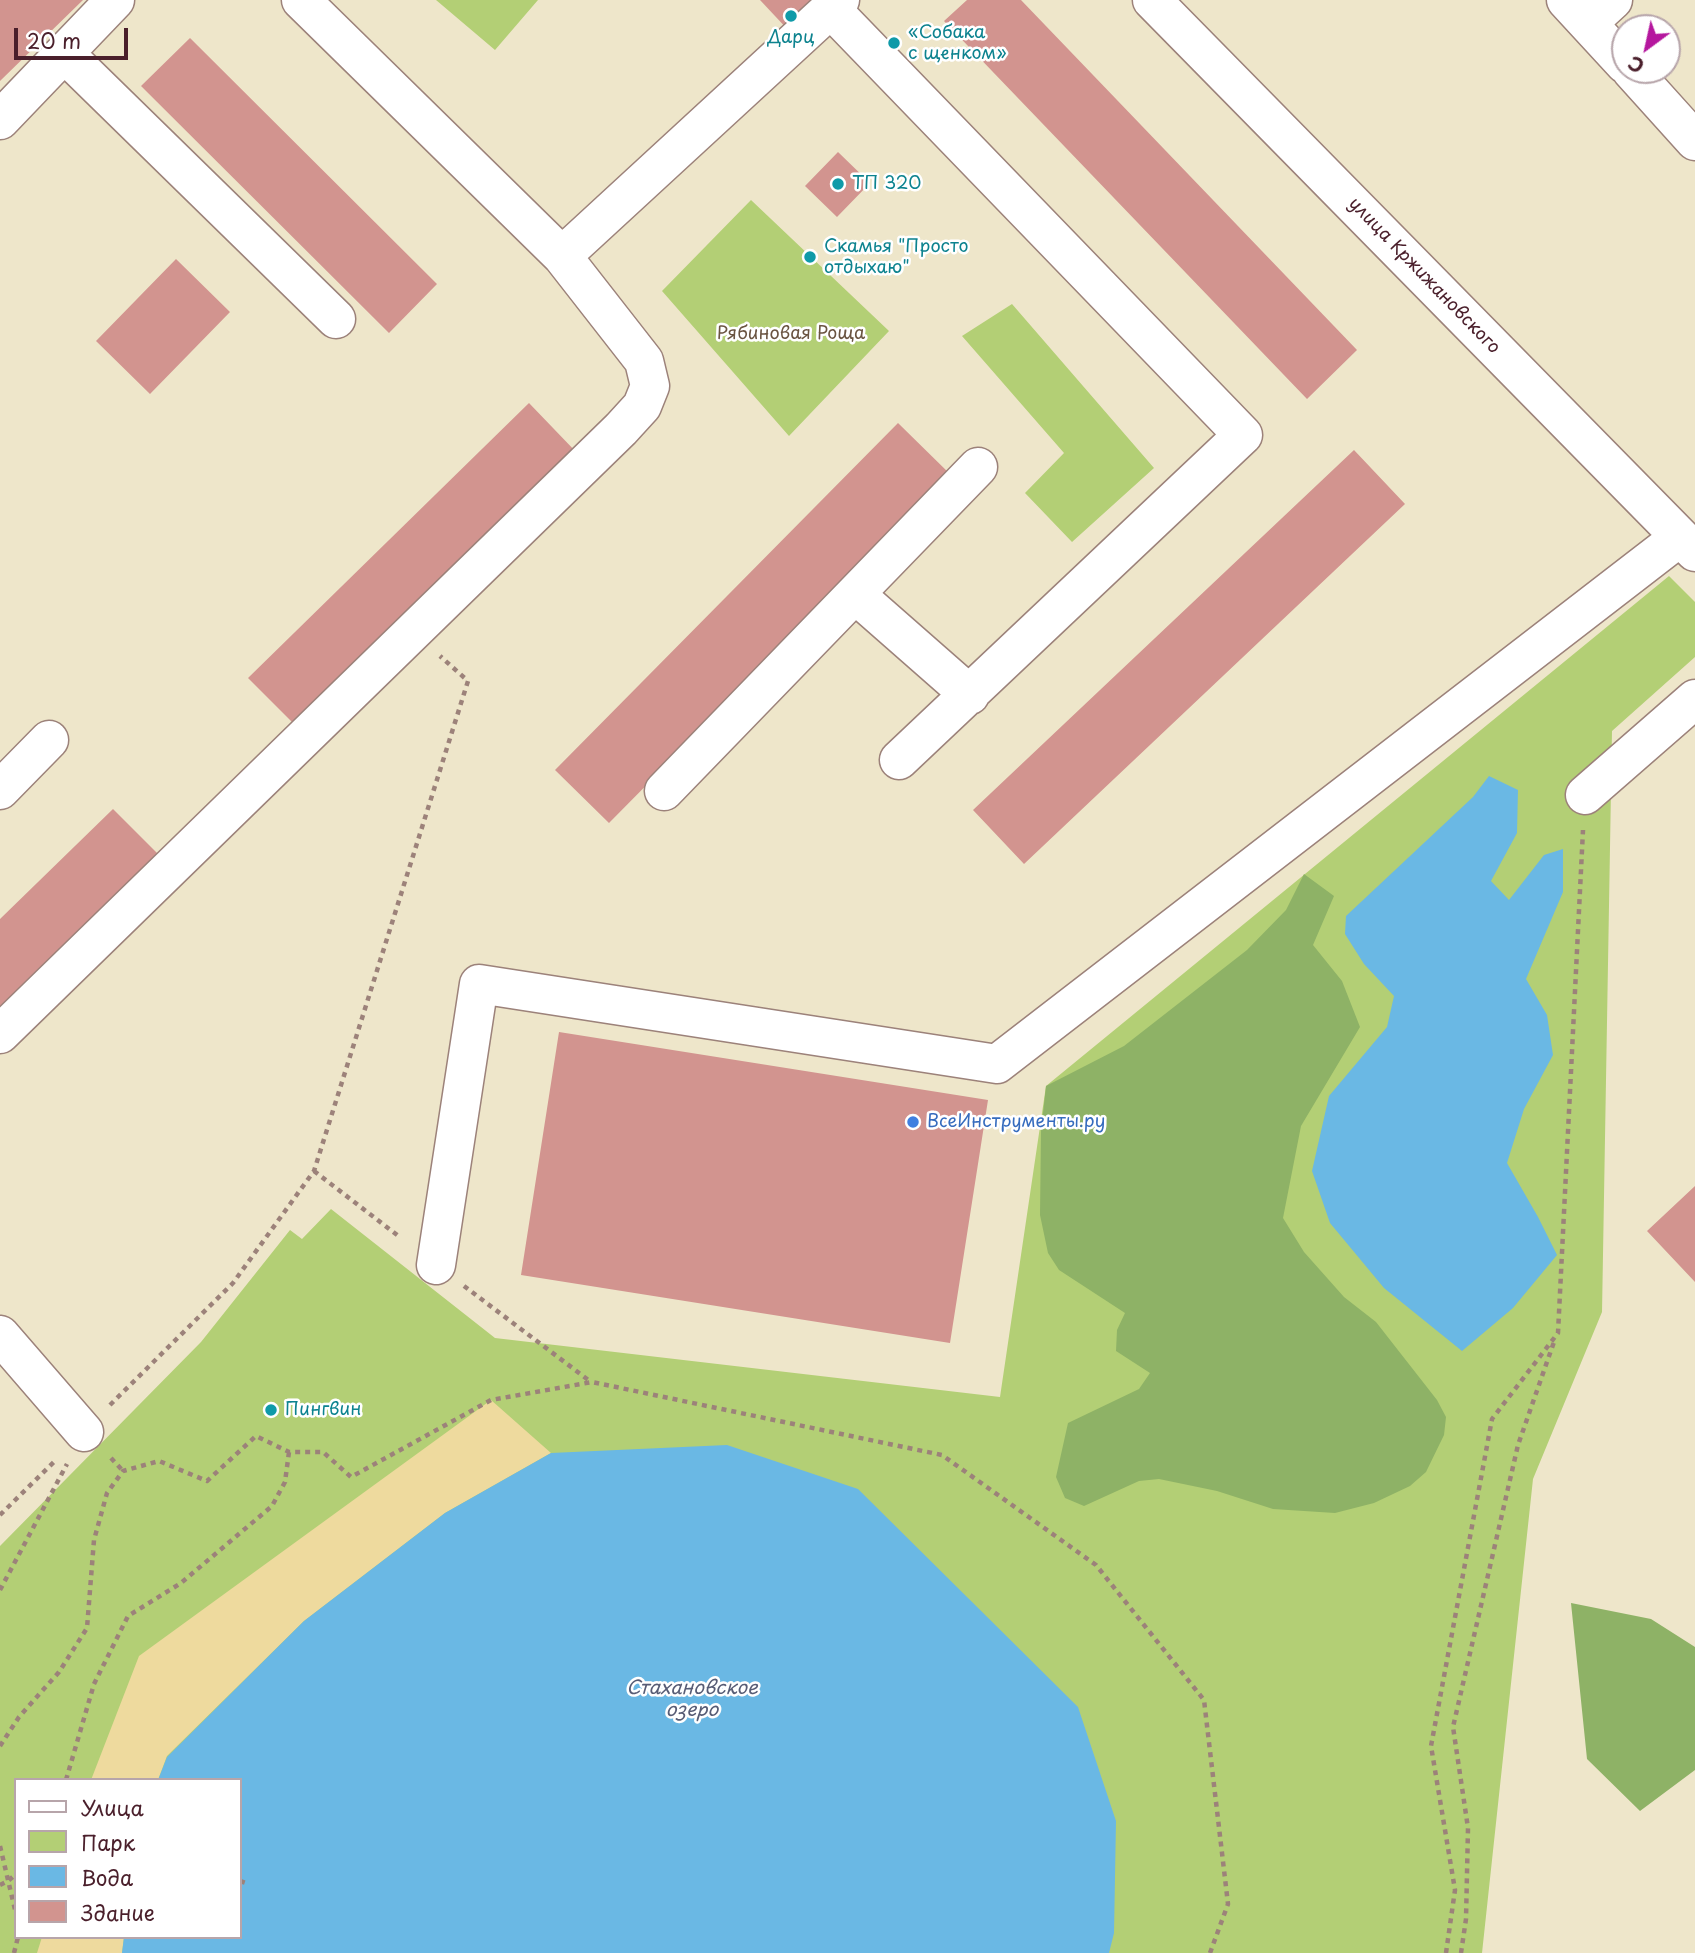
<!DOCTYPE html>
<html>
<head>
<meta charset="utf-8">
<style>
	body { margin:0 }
	#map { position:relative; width:1695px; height:1953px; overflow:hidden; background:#eee6ca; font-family:"Playpen Sans",sans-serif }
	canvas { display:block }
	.legend { position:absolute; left:14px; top:1778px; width:228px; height:161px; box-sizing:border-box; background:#fff; border:2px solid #b7a5aa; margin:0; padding:9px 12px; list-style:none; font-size:21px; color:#4a1f2b }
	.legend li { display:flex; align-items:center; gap:14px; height:35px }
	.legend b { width:35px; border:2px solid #b7a5aa }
	.north { position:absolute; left:1611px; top:14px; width:70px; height:70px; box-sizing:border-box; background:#fff; border:2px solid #b7a5aa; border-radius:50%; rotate:213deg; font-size:19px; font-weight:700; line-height:28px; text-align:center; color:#4a1f2b }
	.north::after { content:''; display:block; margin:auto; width:24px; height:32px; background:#b5179e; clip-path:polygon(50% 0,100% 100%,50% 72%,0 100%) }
	.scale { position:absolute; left:14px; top:28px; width:114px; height:32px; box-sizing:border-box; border:4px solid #4a1f2b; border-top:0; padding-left:9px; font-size:21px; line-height:24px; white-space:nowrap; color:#4a1f2b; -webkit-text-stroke:5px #fff; paint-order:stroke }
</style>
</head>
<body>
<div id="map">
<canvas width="1695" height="1953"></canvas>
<ul class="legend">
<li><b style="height:9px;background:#fff"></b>Улица</li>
<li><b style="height:19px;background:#b3cf75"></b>Парк</li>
<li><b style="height:19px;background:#6ab8e4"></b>Вода</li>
<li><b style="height:19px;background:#d2948f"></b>Здание</li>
</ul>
<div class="north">С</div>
<div class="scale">20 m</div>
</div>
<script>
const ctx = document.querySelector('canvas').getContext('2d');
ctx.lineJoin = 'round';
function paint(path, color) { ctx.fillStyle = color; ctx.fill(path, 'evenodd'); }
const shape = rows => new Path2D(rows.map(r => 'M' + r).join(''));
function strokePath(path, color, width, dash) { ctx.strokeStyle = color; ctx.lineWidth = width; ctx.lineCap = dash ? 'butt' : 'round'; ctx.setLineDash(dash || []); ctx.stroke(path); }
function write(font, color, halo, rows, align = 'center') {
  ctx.font = font + ' "Playpen Sans",sans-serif'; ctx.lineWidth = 5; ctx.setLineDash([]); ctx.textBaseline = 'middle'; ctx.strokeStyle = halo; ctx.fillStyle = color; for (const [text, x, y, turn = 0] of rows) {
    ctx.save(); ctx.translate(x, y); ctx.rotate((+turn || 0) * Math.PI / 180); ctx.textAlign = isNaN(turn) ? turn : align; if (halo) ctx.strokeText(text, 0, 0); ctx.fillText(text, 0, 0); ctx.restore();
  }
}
paint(shape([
	[436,0,538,0,495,50],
	[751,200,889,331,789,436,662,291],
	[1012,304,1154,468,1072,542,1025,493,1064,453,962,336],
	[1669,576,1695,602,1695,657,1612,731,1602,1312,1533,1479,1482,1953,0,1953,0,1546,201,1342,290,1230,302,1239,331,1209,495,1338,1000,1397,1046,1086],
	[16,1780,240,1780,240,1937,16,1937]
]), '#b3cf75');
paint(shape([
	[1304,874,1334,896,1313,945,1342,981,1360,1027,1301,1126,1283,1218,1304,1252,1344,1297,1376,1322,1437,1400,1446,1417,1444,1435,1426,1472,1410,1486,1374,1503,1335,1513,1273,1509,1217,1491,1159,1479,1139,1481,1084,1506,1065,1498,1056,1477,1068,1423,1139,1389,1150,1373,1116,1351,1117,1330,1125,1313,1059,1270,1048,1253,1040,1215,1041,1131,1046,1086,1124,1046,1247,950,1286,910],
	[1571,1603,1651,1619,1695,1647,1695,1770,1640,1811,1587,1759]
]), '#8eb266');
paint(shape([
	[491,1400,551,1453,445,1513,304,1621,167,1756,158,1780,91,1780,139,1656],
	[42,1937,124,1937,122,1953,37,1953]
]), '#eeda9e');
paint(shape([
	[1489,776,1518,790,1517,833,1491,881,1509,900,1544,855,1563,849,1563,892,1526,979,1547,1015,1553,1055,1524,1109,1507,1163,1538,1217,1557,1255,1513,1308,1462,1351,1384,1288,1330,1223,1312,1171,1329,1096,1387,1027,1394,996,1364,964,1345,934,1346,916,1473,797],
	[727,1445,858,1489,1078,1707,1116,1821,1114,1933,1109,1953,122,1953,124,1937,240,1937,240,1780,158,1780,167,1757,304,1621,445,1513,551,1453]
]), '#6ab8e4');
paint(shape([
	[0,0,83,0,0,81],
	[760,0,824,0,790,32],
	[967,0,1021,0,1357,350,1307,399,944,21],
	[190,38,437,284,389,333,141,86],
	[838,152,870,183,837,217,805,186],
	[176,259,230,312,150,394,96,341],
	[529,403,578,454,298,728,248,678],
	[898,423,952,476,609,823,555,770],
	[1354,450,1405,504,1024,864,973,810],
	[113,809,163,859,0,1020,0,919],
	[559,1032,988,1100,950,1343,521,1275],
	[1695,1186,1695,1282,1647,1231]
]), '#d2948f');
const minor = shape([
	[301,0,562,256,840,0],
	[1152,0,1695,552],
	[1566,0,1625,64],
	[831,9,1243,435,899,760],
	[1588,23,1613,0],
	[64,53,336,319],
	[1631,70,1695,141],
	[0,120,115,0],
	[855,594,970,695],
	[0,790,49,740],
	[664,791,978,467],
	[1585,795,1695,699],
	[0,1034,621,429,642,406,650,386,644,361,562,256],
	[436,1265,479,984,997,1064,1680,537],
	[0,1335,84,1432]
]);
strokePath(minor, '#9c827a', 41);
strokePath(shape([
	[314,1171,401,1238],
	[464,1286,591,1382],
	[110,1405,233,1283,314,1171,468,681,440,656],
	[111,1458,123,1471],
	[0,1515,57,1459],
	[0,1590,67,1464],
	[0,1746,19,1717,59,1672,87,1628,94,1540,107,1493,123,1471,159,1461,207,1481,256,1436,289,1452,323,1452,351,1477,491,1400,592,1382,942,1455,1096,1565,1204,1700,1228,1904,1210,1953],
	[66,1780,94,1684,128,1616,181,1583,272,1506,285,1482,289,1452],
	[0,1846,16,1914],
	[240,1881,249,1884],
	[0,1885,8,1881,16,1874],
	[14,1953,18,1937],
	[1446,1953,1455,1890,1431,1746,1492,1419,1558,1333,1583,830],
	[1461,1953,1466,1919,1468,1828,1453,1727,1518,1445,1555,1339]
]), '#9c827a', 4.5, [5, 5]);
strokePath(minor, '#fff', 38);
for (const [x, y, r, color] of [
	[791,16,7,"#0f9aa8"],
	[894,43,7,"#0f9aa8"],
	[838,184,7,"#0f9aa8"],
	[810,257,7,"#0f9aa8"],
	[913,1122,7,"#3f7fe0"],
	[271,1410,7,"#0f9aa8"]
]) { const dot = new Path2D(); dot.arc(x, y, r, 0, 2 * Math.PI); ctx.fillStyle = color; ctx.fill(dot); strokePath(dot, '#fff', 2.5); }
write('18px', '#0d838f', '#fff', [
	["«Собака",908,33],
	["с щенком»",908,54],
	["Дарц",791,38,"center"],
	["ТП 320",852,184],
	["Скамья \"Просто",824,247],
	["отдыхаю\"",824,268],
	["Пингвин",285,1410]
], 'left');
write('18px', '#4a1f2b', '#fff', [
	["улица Кржижановского",1424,276,46]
]);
write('18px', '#6a5441', '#fff', [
	["Рябиновая Роща",791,334]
]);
write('18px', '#366cbe', '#fff', [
	["ВсеИнструменты.ру",927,1122]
], 'left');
write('italic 19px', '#575c75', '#fff', [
	["Стахановское",692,1689],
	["озеро",692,1711]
]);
</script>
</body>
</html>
